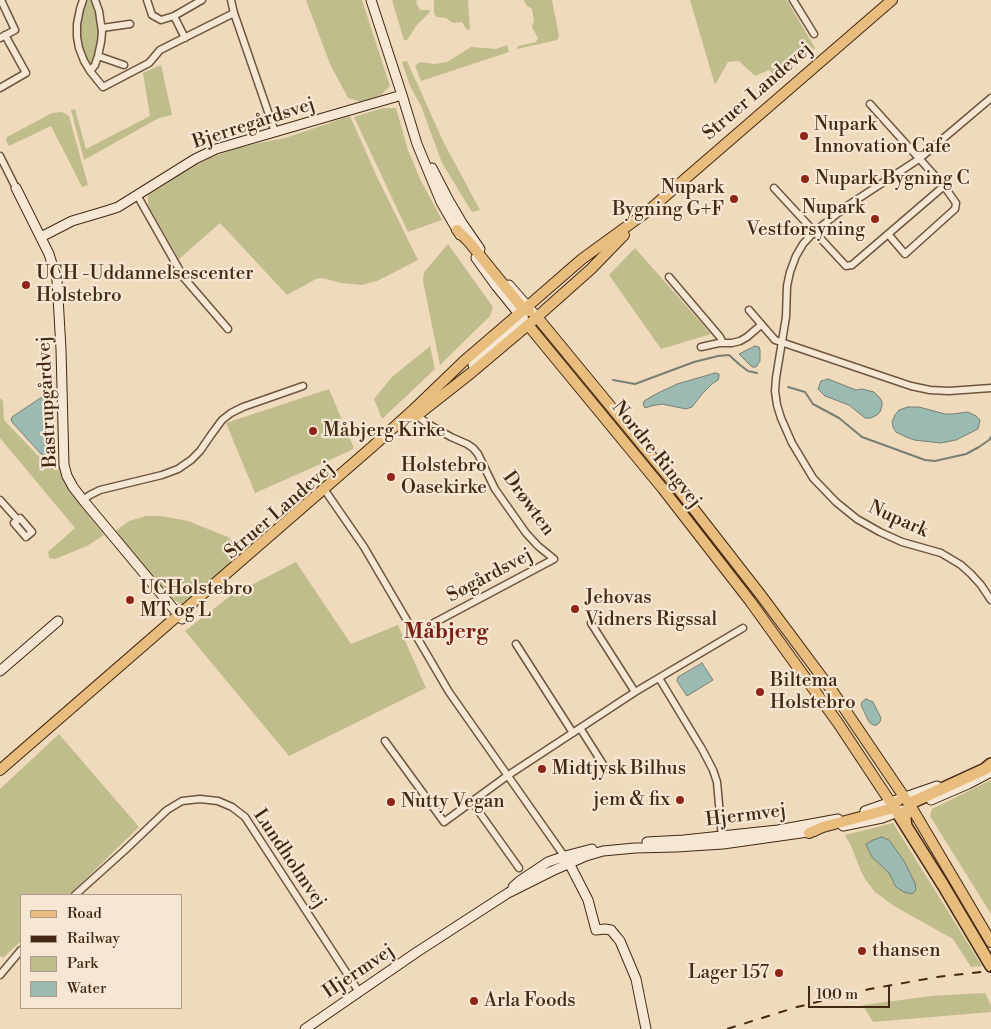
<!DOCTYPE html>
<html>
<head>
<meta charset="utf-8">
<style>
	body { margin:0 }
	#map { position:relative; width:991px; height:1029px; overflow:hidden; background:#efdabc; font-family:"Libre Bodoni",serif }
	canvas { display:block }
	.legend { position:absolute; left:20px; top:894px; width:162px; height:115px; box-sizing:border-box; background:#f5e7d3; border:1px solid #ae9b87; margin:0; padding:6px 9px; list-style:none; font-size:15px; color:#432914 }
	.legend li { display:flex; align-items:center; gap:10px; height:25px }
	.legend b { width:25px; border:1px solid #ae9b87 }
	.scale { position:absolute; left:808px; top:986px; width:82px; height:22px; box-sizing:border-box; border:2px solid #432914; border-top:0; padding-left:6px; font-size:15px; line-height:18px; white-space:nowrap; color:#432914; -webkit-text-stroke:4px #f5e7d3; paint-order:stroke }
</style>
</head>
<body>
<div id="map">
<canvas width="991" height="1029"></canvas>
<ul class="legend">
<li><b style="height:6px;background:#e8bd7e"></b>Road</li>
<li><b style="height:6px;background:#432914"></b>Railway</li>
<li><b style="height:14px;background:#c0bd8c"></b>Park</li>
<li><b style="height:14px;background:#9abab2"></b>Water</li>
</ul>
<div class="scale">100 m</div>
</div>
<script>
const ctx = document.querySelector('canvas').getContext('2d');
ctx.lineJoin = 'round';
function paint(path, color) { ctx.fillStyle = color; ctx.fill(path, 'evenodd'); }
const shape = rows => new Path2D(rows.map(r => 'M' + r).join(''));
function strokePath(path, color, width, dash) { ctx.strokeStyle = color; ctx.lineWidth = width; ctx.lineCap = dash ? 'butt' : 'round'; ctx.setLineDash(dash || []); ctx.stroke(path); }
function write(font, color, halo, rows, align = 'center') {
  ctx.font = font + ' "Libre Bodoni",serif'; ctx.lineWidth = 4.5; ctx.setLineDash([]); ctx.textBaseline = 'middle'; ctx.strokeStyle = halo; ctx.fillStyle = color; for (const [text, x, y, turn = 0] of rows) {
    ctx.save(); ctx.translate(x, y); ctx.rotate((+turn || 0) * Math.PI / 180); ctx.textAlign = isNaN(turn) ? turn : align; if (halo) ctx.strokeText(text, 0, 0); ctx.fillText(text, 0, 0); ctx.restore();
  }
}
paint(shape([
	[85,0,92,0,97,9,100,24,96,54,91,65,87,64,79,42,81,8],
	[306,0,362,0,390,86,381,95,361,102,348,98,330,64],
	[392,0,417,0,416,2,420,10,429,10,430,12,417,25,407,40,404,40],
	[434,0,468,0,470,30,466,29,462,22,453,23,446,18,437,17,434,14],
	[524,0,552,0,559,36,557,40,517,49,518,46,536,42,538,38,532,27,534,20,532,9,526,5],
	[690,0,787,0,815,48,779,80,769,70,755,76,739,61,728,62,715,85],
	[507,45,509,52,421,81,415,66,420,62,435,64,447,62,471,47,496,49],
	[407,61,443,141,480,210,472,212,442,163,421,106,410,86,402,62],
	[161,65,172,115,159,118,84,160,71,110,75,109,86,149,150,116,143,73],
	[383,108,396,108,408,150,420,179,442,220,408,232,354,117],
	[62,112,69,116,88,185,82,187,51,126,9,146,6,140,7,137,52,113],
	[350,116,378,179,418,260,377,281,362,285,342,283,322,278,316,279,287,295,220,223,179,259,148,205,148,195,188,169,212,157,240,147,285,138],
	[448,244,493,307,490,316,440,365,423,281,424,272],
	[635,248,711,334,661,349,609,275],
	[430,346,435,369,382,419,374,399,392,377],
	[329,389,353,446,353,449,332,459,255,493,226,423],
	[0,398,3,401,4,420,43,461,58,463,64,481,74,497,104,535,87,546,55,559,49,558,48,552,75,528,0,438],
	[146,516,161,516,188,521,228,537,243,552,182,605,170,597,114,532,129,521],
	[296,562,351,644,398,625,426,688,289,756,185,631,230,596],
	[59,734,139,827,69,895,21,895,21,941,3,958,0,956,0,789],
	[991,780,991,914,930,816,932,809],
	[893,823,982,966,971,967,953,939,894,906,875,892,865,879,860,869,852,848,845,835],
	[985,993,991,1005,991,1012,873,1022,863,1005,931,996]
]), '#c0bd8c');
const water = shape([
	[755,346,759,347,760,350,760,361,756,367,752,367,739,354,755,346],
	[715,373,719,374,719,377,718,380,712,384,703,393,692,407,686,409,662,404,651,406,645,408,643,404,644,401,656,394,677,384,715,373],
	[828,379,856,390,862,389,874,392,880,398,882,402,882,406,880,412,877,415,871,418,865,418,849,405,825,396,818,389,821,381,828,379],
	[45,395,48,398,48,453,44,455,41,454,12,422,11,419,12,417,45,395],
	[908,407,919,407,945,414,953,414,968,412,976,416,980,420,978,429,956,440,941,443,914,440,904,436,896,432,893,427,892,422,895,415,899,410,908,407],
	[702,663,713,680,687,696,677,681,678,677,702,663],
	[866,699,873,702,881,718,880,722,877,725,873,725,869,722,861,705,862,702,866,699],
	[882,837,889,840,904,861,915,883,916,890,912,894,904,892,896,887,889,873,872,857,867,847,866,844,873,840,882,837]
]);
paint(water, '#9abab2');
strokePath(water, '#778073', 1);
strokePath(shape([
	[613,380,635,384,694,362,718,356,729,355,740,365,748,371,757,373],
	[788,387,805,392,813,404,839,418,862,437,925,460,935,461,966,454,979,447,989,440,991,437]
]), '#778073', 2);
const street = shape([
	[83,0,80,9,77,24,77,37,79,48,84,61,90,71,103,87,149,63,160,50,234,13],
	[147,0,152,15,161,20,174,16,202,0],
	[231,0,234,13,275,132],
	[793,0,814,34],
	[174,16,185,38],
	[102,28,130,24],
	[0,38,15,30,1,0],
	[98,56,124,65],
	[90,71,95,65,98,56,101,42,102,32,99,11,95,0],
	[0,88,26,73,5,35],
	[991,98,919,159,847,206,814,232,803,244,796,256,790,272,787,286,786,317,776,378,775,391,777,405,781,418,792,443,813,478,836,502,857,519,880,532,902,542,941,553,961,565,971,574,981,585,991,600],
	[870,104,944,186,956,203,955,209,905,254,888,234],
	[0,156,16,188],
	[774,188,846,266,852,265,944,186],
	[137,195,184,278,228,329],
	[669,277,720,337,723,343],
	[749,310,775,340,911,386,930,390,949,391,991,388],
	[701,347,719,343,732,343,740,341,747,337,761,325],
	[324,489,364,547,449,692,567,860],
	[0,500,18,520,20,518,32,532,26,537,14,523,18,520],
	[83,500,90,495,100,490,162,475,178,469,191,460,200,451,211,435,222,420,231,413,243,407,303,386],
	[591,623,635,692],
	[415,633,554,559,538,546,526,533,495,489,478,454,473,448,467,444,451,437,428,424,415,414],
	[516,644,573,733],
	[659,678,702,749,713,770,717,782,722,838],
	[580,728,606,769],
	[385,741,444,822,507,776,635,692,743,628],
	[472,802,519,868],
	[75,895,124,851,167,810,182,801,200,799,218,801,232,807,245,817,359,992],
	[0,975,21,950]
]);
const secondary = shape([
	[371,0,402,95,417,144,441,202,460,235],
	[432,168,448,199,462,223,480,249],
	[16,188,49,254,57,280,61,349,64,465,67,476,73,487,83,500,182,619],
	[41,237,72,221,109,210,118,207,195,159,216,149,402,95],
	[476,258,497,287,528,325],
	[509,285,537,317],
	[473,365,518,325,524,314],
	[0,671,58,621],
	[931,800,968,784,991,772],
	[865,811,937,786],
	[843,826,882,818,903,810],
	[647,842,684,840,778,830,838,819],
	[569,863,588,900,596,930,605,929,611,930,615,935,620,941,636,979,646,1029],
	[513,887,521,880,548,862,565,856,592,849],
	[305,1029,417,952,508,893,552,871,586,856,603,851,635,848,676,847,723,844,815,831]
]);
const primary = shape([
	[457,230,469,242,520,305,529,311],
	[537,317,672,481,760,594,833,692,913,810,991,942],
	[528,325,663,489,750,601,838,723,899,815],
	[415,417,471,373,528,325,591,269,624,235],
	[0,770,372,447,412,411,464,361,528,306,582,259,648,211,892,0],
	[809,833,823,827,890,809,897,802]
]);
const highway = shape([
	[899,815,943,885,991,966],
	[906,826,905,819,906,812,913,802,985,769,991,764]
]);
strokePath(street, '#6e553e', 9);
strokePath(secondary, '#432914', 11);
strokePath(primary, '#432914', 12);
strokePath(highway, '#432914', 14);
strokePath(street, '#f5e7d3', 6);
strokePath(secondary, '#f5e7d3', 9);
strokePath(primary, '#e8bd7e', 10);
strokePath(highway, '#e8bd7e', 11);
strokePath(shape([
	[727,1029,797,1007,870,989,937,977,991,971]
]), '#432914', 2, [9, 9]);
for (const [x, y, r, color] of [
	[804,136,5,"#8f2418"],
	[805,179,5,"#8f2418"],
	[734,199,5,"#8f2418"],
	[875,219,5,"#8f2418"],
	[26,285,5,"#8f2418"],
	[313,431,5,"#8f2418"],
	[391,477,5,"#8f2418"],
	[130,600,5,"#8f2418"],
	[575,609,5,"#8f2418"],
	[760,692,5,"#8f2418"],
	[542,769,5,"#8f2418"],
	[680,800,5,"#8f2418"],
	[391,802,5,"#8f2418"],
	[862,951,5,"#8f2418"],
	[779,973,5,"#8f2418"],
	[474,1001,5,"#8f2418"]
]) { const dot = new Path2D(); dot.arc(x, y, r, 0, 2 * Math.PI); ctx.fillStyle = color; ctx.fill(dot); strokePath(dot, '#f5e7d3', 2); }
write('19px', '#432914', '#f5e7d3', [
	["Struer Landevej",758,92,-41],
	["Bjerregårdsvej",254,124,-18],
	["Bastrupgårdvej",48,402,-93],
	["Nordre Ringvej",656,455,51],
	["Drøwten",528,504,54],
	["Struer Landevej",280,511,-41],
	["Nupark",898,520,24],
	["Søgårdsvej",490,576,-28],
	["Hjermvej",746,816,-7],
	["Lundholmvej",289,859,56],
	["Hjermvej",359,972,-34]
]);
write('19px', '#432914', '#f5e7d3', [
	["Nupark",814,125],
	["Innovation Cafe",814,147],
	["Nupark Bygning C",815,179],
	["Nupark",724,188,"right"],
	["Bygning G+F",724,210,"right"],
	["Nupark",865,208,"right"],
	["Vestforsyning",865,230,"right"],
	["UCH -Uddannelsescenter",36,274],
	["Holstebro",36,296],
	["Måbjerg Kirke",323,431],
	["Holstebro",401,466],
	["Oasekirke",401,488],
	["UCHolstebro",140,589],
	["MT og L",140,611],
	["Jehovas",585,598],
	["Vidners Rigssal",585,620],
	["Biltema",770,681],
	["Holstebro",770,703],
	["Midtjysk Bilhus",552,769],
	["jem & fix",670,800,"right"],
	["Nutty Vegan",401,802],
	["thansen",872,951],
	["Lager 157",769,973,"right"],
	["Arla Foods",484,1001]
], 'left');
write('bold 21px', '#7a1f14', '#f5e7d3', [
	["Måbjerg",446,633]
]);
</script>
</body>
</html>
